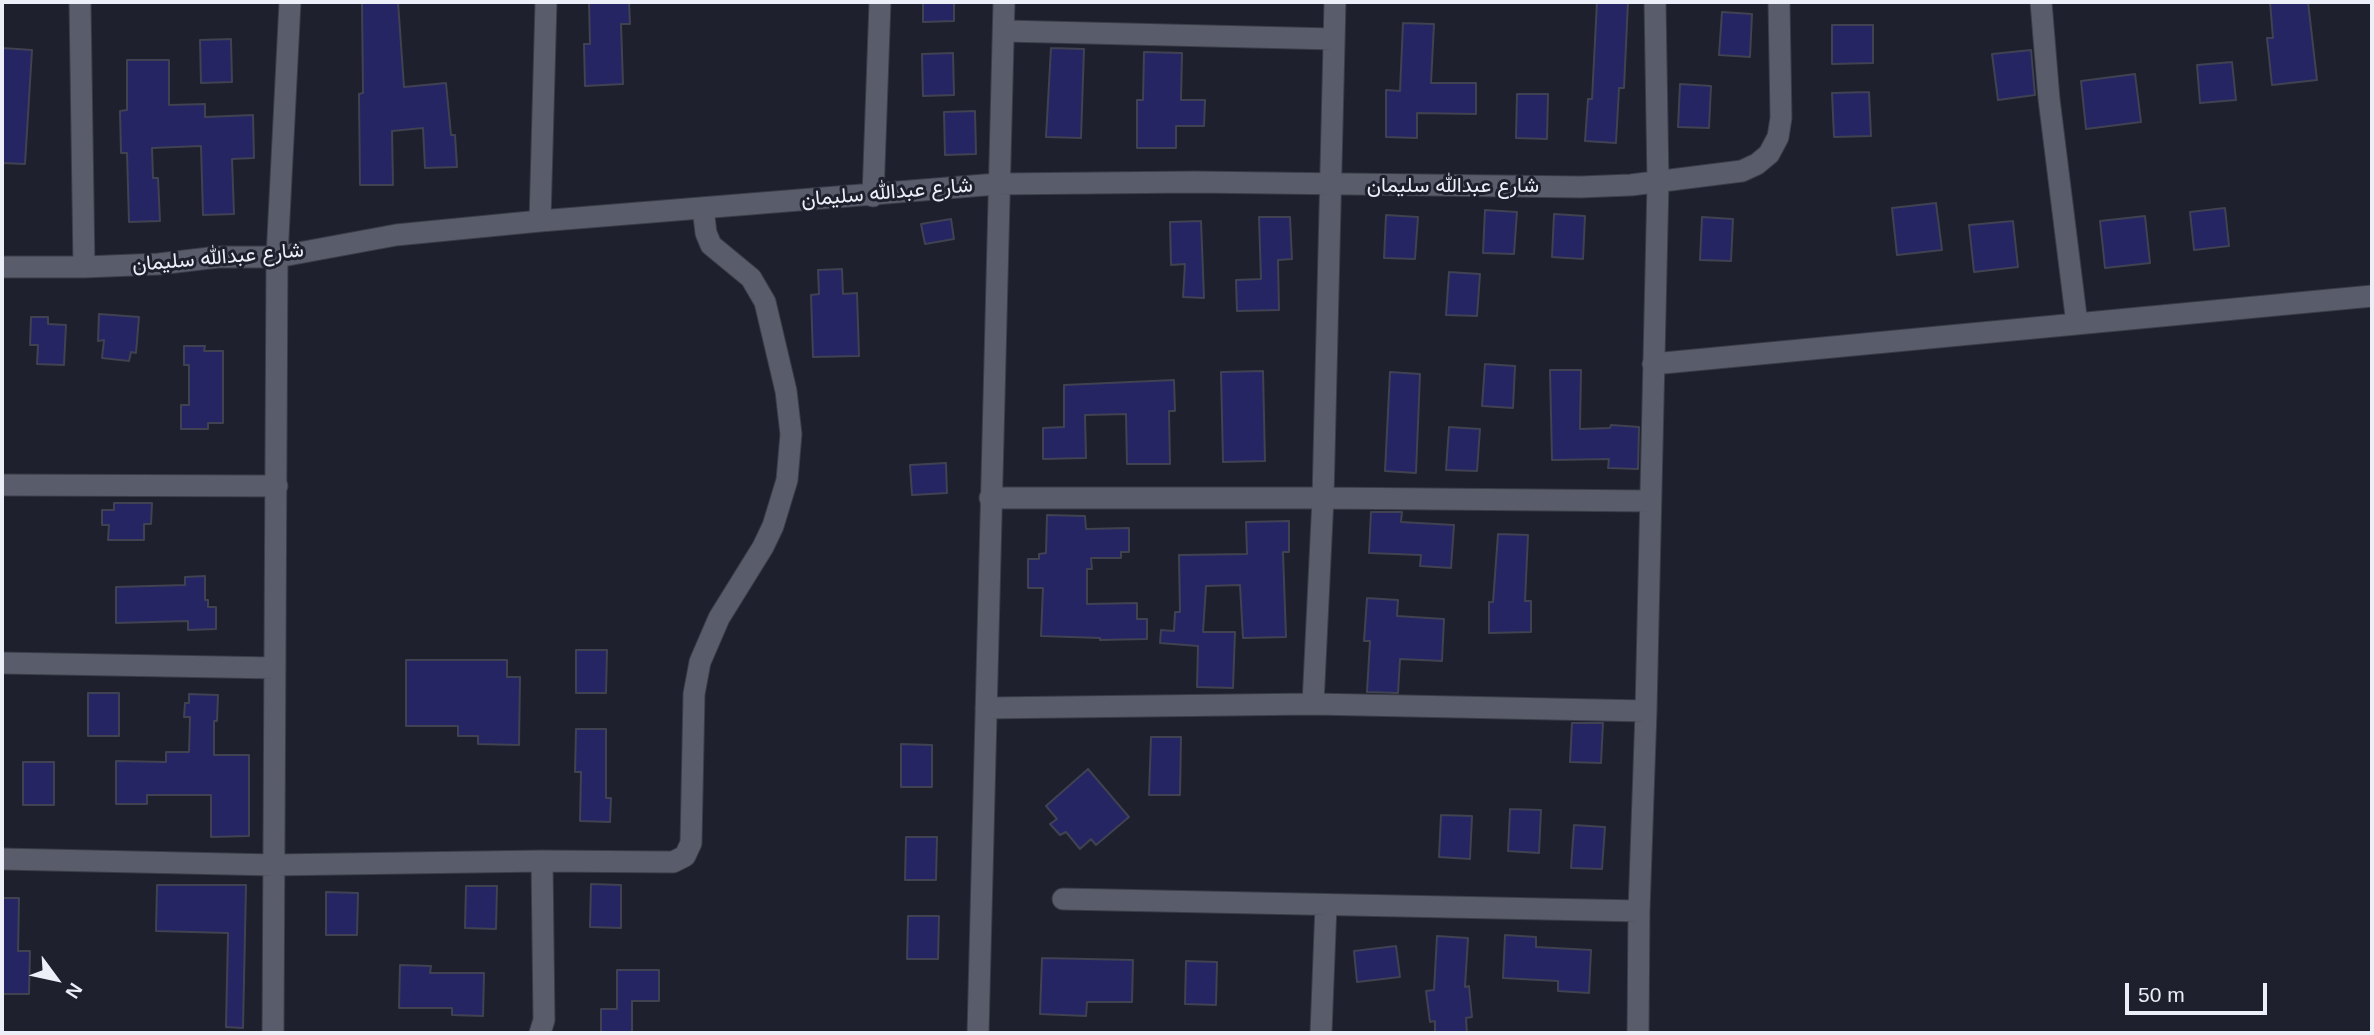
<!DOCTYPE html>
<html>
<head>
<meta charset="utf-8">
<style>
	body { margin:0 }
	#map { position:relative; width:2374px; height:1035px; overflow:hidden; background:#1e202d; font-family:Helvetica,sans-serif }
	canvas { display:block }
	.frame { position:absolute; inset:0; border:4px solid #edeff8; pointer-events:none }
	.north { position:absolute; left:21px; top:944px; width:70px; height:70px; -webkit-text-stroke:5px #1e202d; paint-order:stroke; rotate:123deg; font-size:19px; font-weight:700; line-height:28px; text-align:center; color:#edeff8 }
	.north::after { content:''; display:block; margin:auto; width:24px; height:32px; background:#edeff8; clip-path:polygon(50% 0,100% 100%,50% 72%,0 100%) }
	.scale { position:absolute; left:2125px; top:983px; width:142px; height:32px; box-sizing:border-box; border:4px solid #edeff8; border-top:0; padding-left:9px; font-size:21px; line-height:24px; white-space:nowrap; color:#edeff8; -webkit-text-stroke:5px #1e202d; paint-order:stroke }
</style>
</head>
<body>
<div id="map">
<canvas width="2374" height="1035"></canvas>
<div class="frame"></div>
<div class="north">N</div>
<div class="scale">50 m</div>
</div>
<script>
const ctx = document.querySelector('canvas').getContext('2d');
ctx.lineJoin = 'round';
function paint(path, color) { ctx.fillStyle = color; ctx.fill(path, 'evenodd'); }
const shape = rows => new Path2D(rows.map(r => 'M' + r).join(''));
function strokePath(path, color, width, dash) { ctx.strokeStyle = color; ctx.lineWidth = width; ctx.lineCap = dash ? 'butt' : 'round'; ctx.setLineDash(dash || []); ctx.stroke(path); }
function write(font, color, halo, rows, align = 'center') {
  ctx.font = font + ' Helvetica,Vazirmatn,sans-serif'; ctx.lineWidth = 6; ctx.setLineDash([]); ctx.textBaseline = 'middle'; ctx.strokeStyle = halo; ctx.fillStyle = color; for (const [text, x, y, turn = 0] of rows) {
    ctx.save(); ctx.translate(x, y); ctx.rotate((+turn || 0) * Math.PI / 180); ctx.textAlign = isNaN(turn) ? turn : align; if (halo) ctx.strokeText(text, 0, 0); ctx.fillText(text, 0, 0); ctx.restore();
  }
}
const building = shape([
	[362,2,398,2,404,87,446,83,451,135,455,135,457,167,425,168,423,128,392,131,393,185,360,185,359,94,363,93,362,2],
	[589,2,629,2,630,24,621,24,623,84,585,86,584,44,590,44,589,2],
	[923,2,954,2,954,21,923,22,923,2],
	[1597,2,1628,2,1624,88,1619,88,1616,143,1585,141,1588,99,1592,99,1597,2],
	[2270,2,2308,2,2317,80,2272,85,2267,38,2273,38,2270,2],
	[1722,12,1752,14,1750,57,1719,55,1722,12],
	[1403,23,1434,24,1431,83,1476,83,1476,114,1417,113,1417,138,1386,137,1386,90,1400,91,1403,23],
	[1832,25,1873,25,1873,63,1832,64,1832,25],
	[231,39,232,82,201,83,200,40,231,39],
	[2,48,32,50,25,164,2,163,2,48],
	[1051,48,1084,49,1081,138,1046,137,1051,48],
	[2031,50,2035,95,1998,100,1992,54,2031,50],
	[1144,52,1182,53,1181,100,1205,100,1204,126,1176,126,1176,148,1137,148,1137,100,1143,100,1144,52],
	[953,53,954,95,923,96,922,54,953,53],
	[127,60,169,60,169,105,205,104,205,117,253,115,254,158,232,159,234,214,203,215,201,146,152,148,153,178,158,178,160,221,129,222,127,153,121,153,120,111,127,110,127,60],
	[2232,62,2236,100,2200,103,2197,65,2232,62],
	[2135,74,2141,122,2086,129,2081,81,2135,74],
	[1680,84,1711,86,1709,128,1678,127,1680,84],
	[1869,92,1871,136,1834,137,1832,93,1869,92],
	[1517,94,1548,94,1547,139,1516,138,1517,94],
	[975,111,976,154,945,155,944,112,975,111],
	[1936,203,1942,250,1897,255,1892,208,1936,203],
	[2225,208,2229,246,2194,250,2190,212,2225,208],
	[1485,210,1517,212,1514,254,1483,253,1485,210],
	[1554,214,1585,216,1583,259,1552,257,1554,214],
	[1386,215,1418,217,1415,259,1384,258,1386,215],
	[2145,216,2150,263,2105,268,2100,221,2145,216],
	[1259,217,1290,217,1292,259,1278,260,1279,310,1237,311,1236,280,1261,279,1259,217],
	[1702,217,1733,219,1731,261,1700,260,1702,217],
	[951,219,954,239,925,244,921,224,951,219],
	[1201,221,1204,298,1183,297,1185,264,1171,265,1170,222,1201,221],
	[2013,221,2018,267,1974,272,1969,225,2013,221],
	[842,269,843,294,857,293,859,356,813,357,811,295,819,294,818,270,842,269],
	[1449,272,1480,274,1477,316,1446,315,1449,272],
	[99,314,139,317,136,353,131,352,129,361,102,358,104,340,98,341,99,314],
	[31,317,48,317,48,324,66,325,64,365,37,364,38,345,30,345,31,317],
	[184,346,205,346,204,351,223,351,223,423,208,423,208,429,181,429,181,405,189,405,189,365,184,365,184,346],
	[1485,364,1515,366,1513,408,1482,406,1485,364],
	[1550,370,1581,370,1580,429,1610,428,1611,425,1639,427,1638,469,1608,468,1609,459,1552,460,1550,370],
	[1263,371,1265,461,1223,462,1221,372,1263,371],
	[1390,372,1420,374,1416,473,1385,471,1390,372],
	[1174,380,1175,411,1169,411,1170,464,1127,464,1126,414,1085,415,1086,458,1043,459,1043,428,1064,427,1064,385,1174,380],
	[1449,427,1480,429,1477,471,1446,470,1449,427],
	[946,463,947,493,912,495,910,465,946,463],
	[114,503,152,503,151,524,144,524,144,540,108,540,109,525,102,525,102,510,114,510,114,503],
	[1371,512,1402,512,1401,522,1454,525,1451,568,1420,566,1421,555,1369,553,1371,512],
	[1047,515,1085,516,1086,529,1129,528,1129,552,1121,552,1121,558,1091,558,1092,569,1087,569,1087,604,1137,603,1137,619,1147,619,1147,639,1100,640,1100,638,1041,636,1043,588,1028,588,1028,559,1039,559,1039,554,1046,553,1047,515],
	[1289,521,1289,552,1283,552,1286,637,1243,638,1240,585,1206,586,1203,632,1235,632,1233,688,1197,687,1198,646,1160,643,1161,630,1174,631,1175,612,1180,612,1179,555,1247,554,1246,522,1289,521],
	[1498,534,1528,535,1525,601,1531,601,1531,632,1489,633,1489,602,1493,602,1498,534],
	[205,576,205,600,208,600,208,607,216,607,216,629,188,630,188,621,116,623,116,587,185,585,185,577,205,576],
	[1367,598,1398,600,1397,616,1444,619,1442,661,1400,659,1398,693,1367,692,1370,641,1364,641,1367,598],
	[576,650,607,650,606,693,576,693,576,650],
	[406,660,507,660,507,677,520,677,519,745,478,744,478,736,458,736,458,726,406,726,406,660],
	[88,693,119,693,119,736,88,736,88,693],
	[189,694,218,695,217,721,214,721,214,755,249,755,249,836,211,837,211,795,147,795,147,804,116,804,116,761,166,762,166,752,189,752,190,717,184,717,185,703,189,703,189,694],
	[1572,723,1603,723,1601,763,1570,762,1572,723],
	[576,729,606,729,606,798,611,798,610,822,580,821,581,772,575,772,576,729],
	[1151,737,1181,737,1180,795,1149,795,1151,737],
	[901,744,932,745,932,787,901,787,901,744],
	[23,762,54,762,54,805,23,805,23,762],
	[1088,769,1129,817,1096,845,1091,839,1080,849,1066,832,1060,835,1050,824,1057,819,1046,806,1088,769],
	[1510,809,1541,810,1539,853,1508,851,1510,809],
	[1441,815,1472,816,1470,859,1439,857,1441,815],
	[1574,825,1605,827,1602,869,1571,868,1574,825],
	[906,837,937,837,936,880,905,880,906,837],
	[591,884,621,885,621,928,590,927,591,884],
	[157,885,246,885,243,1028,226,1027,228,933,156,931,157,885],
	[466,886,497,886,496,929,465,928,466,886],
	[326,892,358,893,357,935,326,935,326,892],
	[2,898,19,898,18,951,30,951,29,994,2,994,2,898],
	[908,916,939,916,938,959,907,959,908,916],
	[1505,935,1536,937,1536,947,1591,950,1589,993,1558,991,1558,981,1503,978,1505,935],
	[1437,936,1468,938,1465,987,1469,986,1472,1017,1466,1018,1467,1033,1435,1033,1435,1021,1430,1022,1426,991,1434,990,1437,936],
	[1396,946,1400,977,1357,982,1354,951,1396,946],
	[1042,958,1133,960,1132,1002,1087,1002,1086,1016,1040,1014,1042,958],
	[1186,961,1217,962,1216,1005,1185,1004,1186,961],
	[400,965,431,966,430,973,484,973,483,1016,452,1015,452,1008,399,1008,400,965],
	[617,970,659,970,659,1001,632,1001,632,1033,601,1033,601,1009,617,1009,617,970]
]);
paint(building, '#252564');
strokePath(building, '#404251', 2);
const minor = shape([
	[80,2,84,267],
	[2041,2,2049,99,2077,324],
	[1005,31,1333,39],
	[873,196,880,2],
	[540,221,546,2],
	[2,267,84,267,159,264,218,257,277,257,396,235,540,221,997,184,1194,182,1580,187,1631,185,1742,171,1757,164,1769,154,1778,137,1781,118,1779,2],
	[1653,364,2372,296],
	[2,485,277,486],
	[990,498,1323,498,1650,501],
	[2,663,275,668],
	[1313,704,1323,498,1335,2],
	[986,708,1313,704,1646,711],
	[2,859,274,865,542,861,673,862,685,856,691,843,694,694,700,662,719,618,763,547,773,526,787,480,791,434,786,391,765,302,751,278,711,245,706,233,703,208],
	[1063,899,1639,911],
	[273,1033,277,257,290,2],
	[540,1033,544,1020,542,861],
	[978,1033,1004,2],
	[1321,1033,1326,905],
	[1638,1033,1639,911,1646,711,1658,182,1655,2]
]);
strokePath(minor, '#3a3c47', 23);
strokePath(minor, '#595c6b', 21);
write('21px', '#edeff8', '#1e202d', [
	["شارع عبدالله سليمان",1453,186],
	["شارع عبدالله سليمان",887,193,-5],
	["شارع عبدالله سليمان",218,258,-5]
]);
</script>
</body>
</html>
